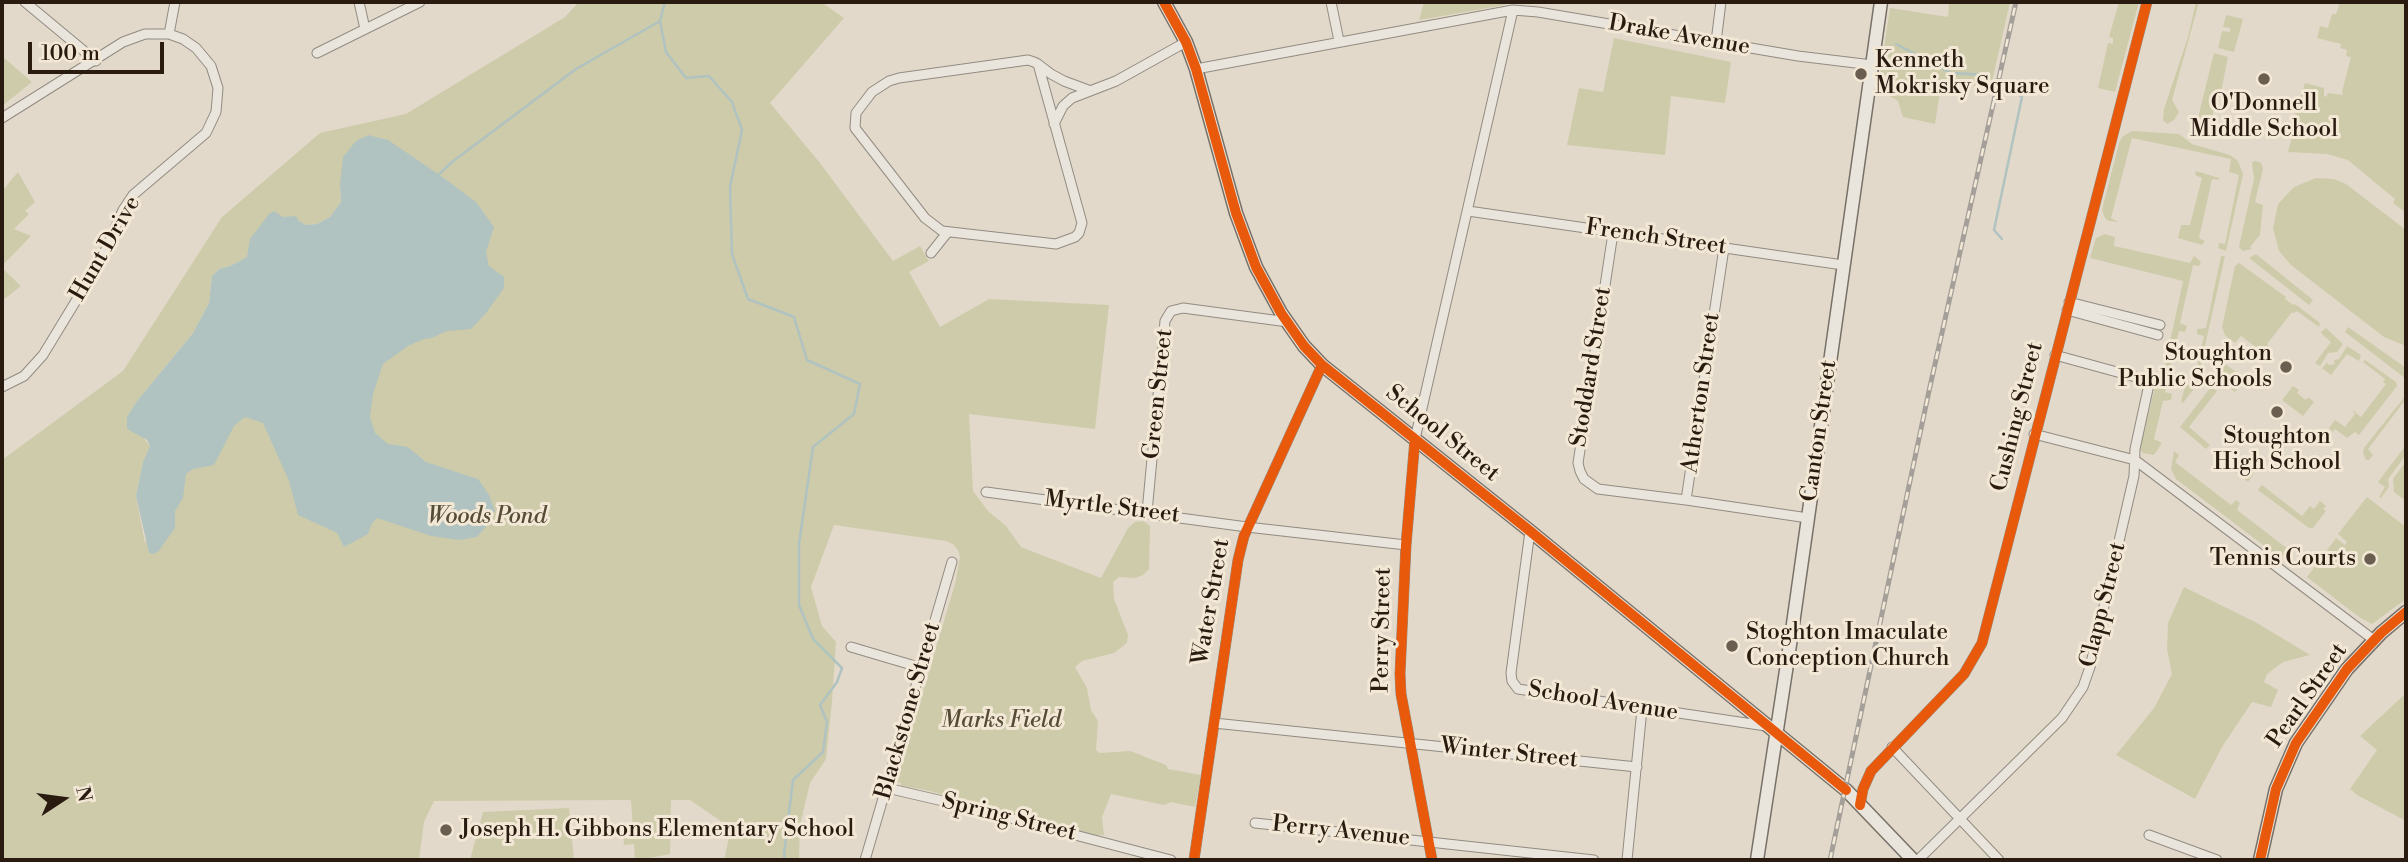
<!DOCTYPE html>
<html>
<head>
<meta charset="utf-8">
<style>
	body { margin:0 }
	#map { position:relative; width:2408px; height:862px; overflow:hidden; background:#e2d9ca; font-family:"Libre Bodoni",serif }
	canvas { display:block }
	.frame { position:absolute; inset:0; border:4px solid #291b10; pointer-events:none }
	.north { position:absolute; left:28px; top:764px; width:70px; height:70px; -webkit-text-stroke:5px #f3e8d6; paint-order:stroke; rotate:77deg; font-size:19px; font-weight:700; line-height:28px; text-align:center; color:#291b10 }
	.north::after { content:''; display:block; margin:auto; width:24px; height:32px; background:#291b10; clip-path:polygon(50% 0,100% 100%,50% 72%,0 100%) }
	.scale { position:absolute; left:28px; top:42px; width:136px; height:32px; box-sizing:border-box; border:4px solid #291b10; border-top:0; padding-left:9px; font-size:21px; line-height:24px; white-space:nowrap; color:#291b10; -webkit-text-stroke:5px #f3e8d6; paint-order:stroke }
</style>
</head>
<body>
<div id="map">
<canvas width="2408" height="862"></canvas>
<div class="frame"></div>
<div class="north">N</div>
<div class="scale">100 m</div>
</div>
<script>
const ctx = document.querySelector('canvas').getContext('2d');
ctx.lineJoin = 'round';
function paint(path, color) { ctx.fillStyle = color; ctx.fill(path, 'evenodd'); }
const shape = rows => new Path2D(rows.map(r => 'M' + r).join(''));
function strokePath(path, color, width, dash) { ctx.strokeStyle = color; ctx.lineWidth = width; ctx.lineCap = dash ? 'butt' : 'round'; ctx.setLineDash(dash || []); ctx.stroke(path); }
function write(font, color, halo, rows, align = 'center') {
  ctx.font = font + ' "Libre Bodoni",serif'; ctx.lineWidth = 6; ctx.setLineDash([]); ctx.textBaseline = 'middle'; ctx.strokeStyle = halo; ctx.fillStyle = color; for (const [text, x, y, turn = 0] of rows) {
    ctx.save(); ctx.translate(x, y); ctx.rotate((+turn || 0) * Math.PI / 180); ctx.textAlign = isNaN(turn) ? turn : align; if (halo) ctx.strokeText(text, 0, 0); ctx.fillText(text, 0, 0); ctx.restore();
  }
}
paint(shape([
	[579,2,821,2,844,18,770,103,820,163,893,261,920,246,929,261,909,272,940,327,989,299,1109,305,1095,429,969,414,973,491,988,511,1006,526,1021,547,1101,578,1128,528,1135,522,1143,521,1150,526,1149,569,1143,575,1135,578,1119,577,1113,582,1114,599,1128,635,1127,643,1114,653,1082,661,1075,667,1087,688,1091,710,1098,721,1096,750,1100,753,1130,751,1166,765,1168,769,1201,775,1195,807,1171,802,1164,805,1111,794,1102,817,1104,835,1095,835,926,790,901,786,901,783,896,782,955,584,960,557,958,550,953,544,946,541,834,525,811,587,822,626,836,642,832,702,826,759,810,783,800,825,799,860,724,860,731,828,690,800,671,800,670,854,639,860,635,860,634,844,624,845,623,831,633,830,631,800,434,801,424,822,419,860,2,860,2,460,123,371,222,217,320,133,406,114,565,17],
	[399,148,186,474,145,543,136,496,143,462,150,446,127,417,137,401,193,333,209,303,212,276,219,269,230,266,247,257,299,221,306,225,317,224,330,217,341,202,340,185],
	[1424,2,1505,2,1505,5,1419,20],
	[1949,2,2010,2,1991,86,1986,88,1942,79,1935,124,1903,117,1898,101,1878,89,1890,8,1948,17],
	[2119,2,2139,2,2115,92,2098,88,2108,43,2113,44,2113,38,2109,37],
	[2196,2,2199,2,2172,100,2179,112,2174,120,2167,124,2163,120,2164,109,2188,37],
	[2340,2,2406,2,2406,213,2393,203,2395,199,2348,160,2327,154,2288,152,2297,117,2295,116,2296,112,2305,83,2324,88,2324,96,2326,97,2328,93,2343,95,2342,92,2351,57,2346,56,2347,50,2340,48,2341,44,2317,38,2320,26,2328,28,2332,14,2336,14],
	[2226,15,2243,19,2234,52,2218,48,2222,31,2230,32,2230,28,2223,27],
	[1614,38,1731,62,1725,103,1671,96,1665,155,1567,145,1579,88,1603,92],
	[2214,53,2228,57,2220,97,2217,97,2209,131,2221,135,2220,138,2201,133,2196,126],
	[2,56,32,82,2,106],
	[2132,131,2179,134,2192,144,2230,155,2238,161,2243,174,2226,251,2218,248,2219,243,2225,244,2239,175,2229,172,2231,159,2132,138,2111,218,2118,222,2109,221,2105,218,2102,210,2119,143,2122,137],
	[2256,161,2261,163,2263,169,2255,202,2263,205,2260,235,2250,247,2252,249,2243,251,2239,247,2254,179,2252,162],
	[2196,171,2219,178,2219,180,2212,179,2199,238,2205,241,2202,245,2178,238,2181,225,2190,225,2202,178,2195,175],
	[18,172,35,202,25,211,29,214,14,229,31,236,2,266,2,191],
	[2316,178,2334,179,2346,184,2406,230,2406,346,2384,337,2291,265,2279,251,2273,228,2278,204,2294,187],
	[2105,234,2115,237,2114,246,2190,263,2194,256,2201,262,2199,266,2193,265,2180,323,2187,326,2185,332,2179,331,2165,392,2172,394,2171,400,2163,401,2154,439,2162,443,2154,455,2143,453,2140,449,2157,378,2162,379,2183,281,2090,258,2096,238],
	[2256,254,2313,300,2309,305,2249,258],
	[2221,256,2225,256,2196,386,2183,403,2181,401,2185,387,2187,385,2193,385,2204,336,2197,334,2197,329,2206,328],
	[2239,263,2286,297,2285,299,2293,305,2295,304,2320,323,2319,327,2297,311,2294,313,2292,312,2267,344,2271,349,2266,355,2241,336,2235,343,2225,335,2222,327,2235,266],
	[2,268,21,286,2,301],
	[2348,327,2406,368,2406,379,2345,332],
	[2326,328,2343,344,2337,352,2328,353,2320,366,2315,363,2331,342,2322,334,2321,332],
	[2347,346,2361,355,2359,361,2347,354,2331,375,2322,368,2327,363,2329,365,2335,364,2334,360,2339,359],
	[2215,350,2222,362,2246,379,2235,392,2221,380,2223,370,2213,362],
	[2365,360,2396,382,2397,386,2359,435,2355,432,2347,438,2335,429,2333,432,2329,428,2335,420,2345,427,2355,414,2352,410,2361,417,2386,384,2383,382,2385,379,2363,362],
	[2293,386,2299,390,2297,393,2306,400,2308,397,2314,402,2303,416,2282,400],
	[2211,387,2217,391,2189,427,2210,445,2206,449,2180,427],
	[2406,395,2406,399,2368,449,2373,455,2369,460,2366,460,2363,453,2364,448],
	[2406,445,2406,455,2388,479,2389,487,2381,498,2379,497,2385,487,2378,482],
	[2232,450,2240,464,2244,463,2251,474,2254,473,2248,482,2222,461],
	[2174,451,2179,455,2175,462,2231,505,2236,500,2240,503,2237,510,2288,549,2283,556,2279,557,2176,479,2171,469],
	[2406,461,2406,501,2394,492,2393,479],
	[2262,485,2302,516,2310,506,2314,509,2320,501,2326,506,2323,509,2326,511,2313,528,2309,528,2258,490],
	[2367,497,2406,527,2406,599,2372,624,2359,617,2307,577,2336,538,2345,545,2347,542,2338,534],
	[2184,587,2257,623,2310,655,2283,662,2267,674,2264,682,2278,690,2271,707,2252,702,2222,747,2195,799,2116,755,2154,708,2172,674,2167,649,2168,623],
	[2406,693,2406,821,2357,795,2350,789,2377,750,2360,736],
	[569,808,574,860,470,860,483,812]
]), '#cecbaa');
paint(shape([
	[368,135,388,140,441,176,476,202,494,227,486,252,489,266,504,277,504,288,486,313,471,329,447,331,432,338,424,339,408,346,383,364,373,394,370,417,375,433,388,444,408,447,426,462,478,479,489,495,495,511,489,523,477,537,459,540,431,536,377,518,372,523,368,534,344,547,337,533,298,515,289,481,263,423,245,417,234,426,214,465,193,469,186,474,183,498,175,511,175,528,158,552,153,554,149,553,136,496,143,462,150,446,147,440,127,429,127,417,137,401,193,333,209,303,212,276,219,269,230,266,247,257,250,239,269,214,274,211,283,217,296,216,299,221,306,225,317,224,330,217,341,202,340,185,343,157,356,141]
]), '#b0c3c0');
strokePath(shape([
	[660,21,666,52,686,78,709,76,732,102,742,130,730,187,732,254,748,299,794,317,807,360,860,384,854,414,813,447,799,544,799,605,813,639,842,668,837,682,820,705,827,722,823,752,793,780,784,854,785,860],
	[1896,44,1951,73,1988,75],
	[437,176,452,162,576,69,660,21,665,2],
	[2002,239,1994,230,2022,97,2010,89]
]), '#b0c3c0', 2.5);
const street = shape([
	[25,2,96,61],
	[359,2,365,29],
	[1331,2,1339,41],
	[169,34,175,2],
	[1716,42,1721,2],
	[317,53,420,2],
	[1038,64,1082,223,1079,233,1075,237,1056,244,942,231,925,218,855,128,856,113,872,92,889,81,899,78,1028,60,1034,62,1038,64,1051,74,1064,81,1088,90],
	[1196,69,1513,10,1538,12,1798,56,1872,65],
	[2,118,123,42,145,34,169,34,183,39,196,48,211,66,218,88,216,112,206,133,133,195,123,210,102,258,43,355,24,376,2,387],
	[1054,124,1063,106,1072,98,1116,81,1186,42],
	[1468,211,1843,265],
	[1613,233,1578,463,1580,471,1584,479,1598,489,1686,500],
	[1724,248,1686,500,1808,518],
	[931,253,947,233],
	[2069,302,2160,325],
	[2067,310,2158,335],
	[2034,434,2135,460,2374,640],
	[986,492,1247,527,1406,545],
	[1147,512,1165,321,1171,311,1183,308,1288,322],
	[1530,531,1511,673,1512,681,1518,689,1766,726],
	[851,647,922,668],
	[1214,723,1637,767],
	[1892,747,1999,860],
	[887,788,960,805,1171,860],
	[1860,805,1863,789,1871,771,1964,674,1982,643,2147,2],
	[1255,823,1594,860],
	[2149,835,2217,860],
	[865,860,952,562],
	[1194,860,1238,560,1244,536,1322,365],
	[1432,860,1401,694,1400,674,1406,545,1415,439,1513,10],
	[1627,860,1642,709],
	[1918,860,2062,718,2083,687,2090,667,2134,476,2135,449,2148,389,2146,382,2139,378,2055,355]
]);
const secondary = shape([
	[1164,2,1186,42,1196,69,1236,213,1256,267,1281,313,1304,346,1322,365,1530,531,1846,790,1913,860],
	[1757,860,1791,638,1881,2],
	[2260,860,2276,789,2296,743,2347,669,2381,633,2406,612]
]);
strokePath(street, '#928b81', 11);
strokePath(secondary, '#787168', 15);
strokePath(street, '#e9e4dc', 9);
strokePath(secondary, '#e9e4dc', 12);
const rail = shape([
	[1830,860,1929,391,2016,2]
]);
strokePath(rail, '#a49f99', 5);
strokePath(rail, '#f3e8d6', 2.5, [8]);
strokePath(shape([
	[1164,2,1186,42,1196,69,1236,213,1256,267,1281,313,1304,346,1322,365,1530,531,1846,790],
	[1415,439,1406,545,1400,674,1401,694,1432,860],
	[1860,805,1863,789,1871,771,1964,674,1982,643,2147,2],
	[1194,860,1238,560,1244,536,1322,365],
	[2260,860,2276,789,2296,743,2347,669,2381,633,2406,612]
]), '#e8590c', 10);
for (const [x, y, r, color] of [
	[1861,74,7,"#6a5e51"],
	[2264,79,7,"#6a5e51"],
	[2286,367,7,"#6a5e51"],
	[2277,412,7,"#6a5e51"],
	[2370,559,7,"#6a5e51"],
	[1732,646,7,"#6a5e51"],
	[446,830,7,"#6a5e51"]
]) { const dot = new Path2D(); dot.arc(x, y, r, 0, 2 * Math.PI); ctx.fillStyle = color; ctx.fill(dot); strokePath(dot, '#f3e8d6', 2.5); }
write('23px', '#291b10', '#f3e8d6', [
	["Drake Avenue",1679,36,10],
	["French Street",1656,238,8],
	["Hunt Drive",106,249,-60],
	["Stoddard Street",1592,367,-81],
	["Atherton Street",1702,393,-82],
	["Green Street",1159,394,-84],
	["Cushing Street",2018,417,-76],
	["Canton Street",1820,431,-82],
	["School Street",1442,434,39],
	["Myrtle Street",1112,508,7],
	["Water Street",1212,602,-80],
	["Clapp Street",2104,605,-76],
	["Perry Street",1383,630,-89],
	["Pearl Street",2308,696,-55],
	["School Avenue",1603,702,9],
	["Blackstone Street",909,711,-74],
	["Winter Street",1509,754,6],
	["Spring Street",1009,818,14],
	["Perry Avenue",1341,832,6]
]);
write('23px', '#291b10', '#f3e8d6', [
	["Kenneth",1875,61],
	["Mokrisky Square",1875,87],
	["O'Donnell",2264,104,"center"],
	["Middle School",2264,130,"center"],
	["Stoughton",2272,354,"right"],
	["Public Schools",2272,380,"right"],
	["Stoughton",2277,437,"center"],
	["High School",2277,463,"center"],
	["Tennis Courts",2356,559,"right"],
	["Stoghton Imaculate",1746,633],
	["Conception Church",1746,659],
	["Joseph H. Gibbons Elementary School",460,830]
], 'left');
write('italic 23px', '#554c36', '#f3e8d6', [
	["Woods Pond",487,517],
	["Marks Field",1001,721]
]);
</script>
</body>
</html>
